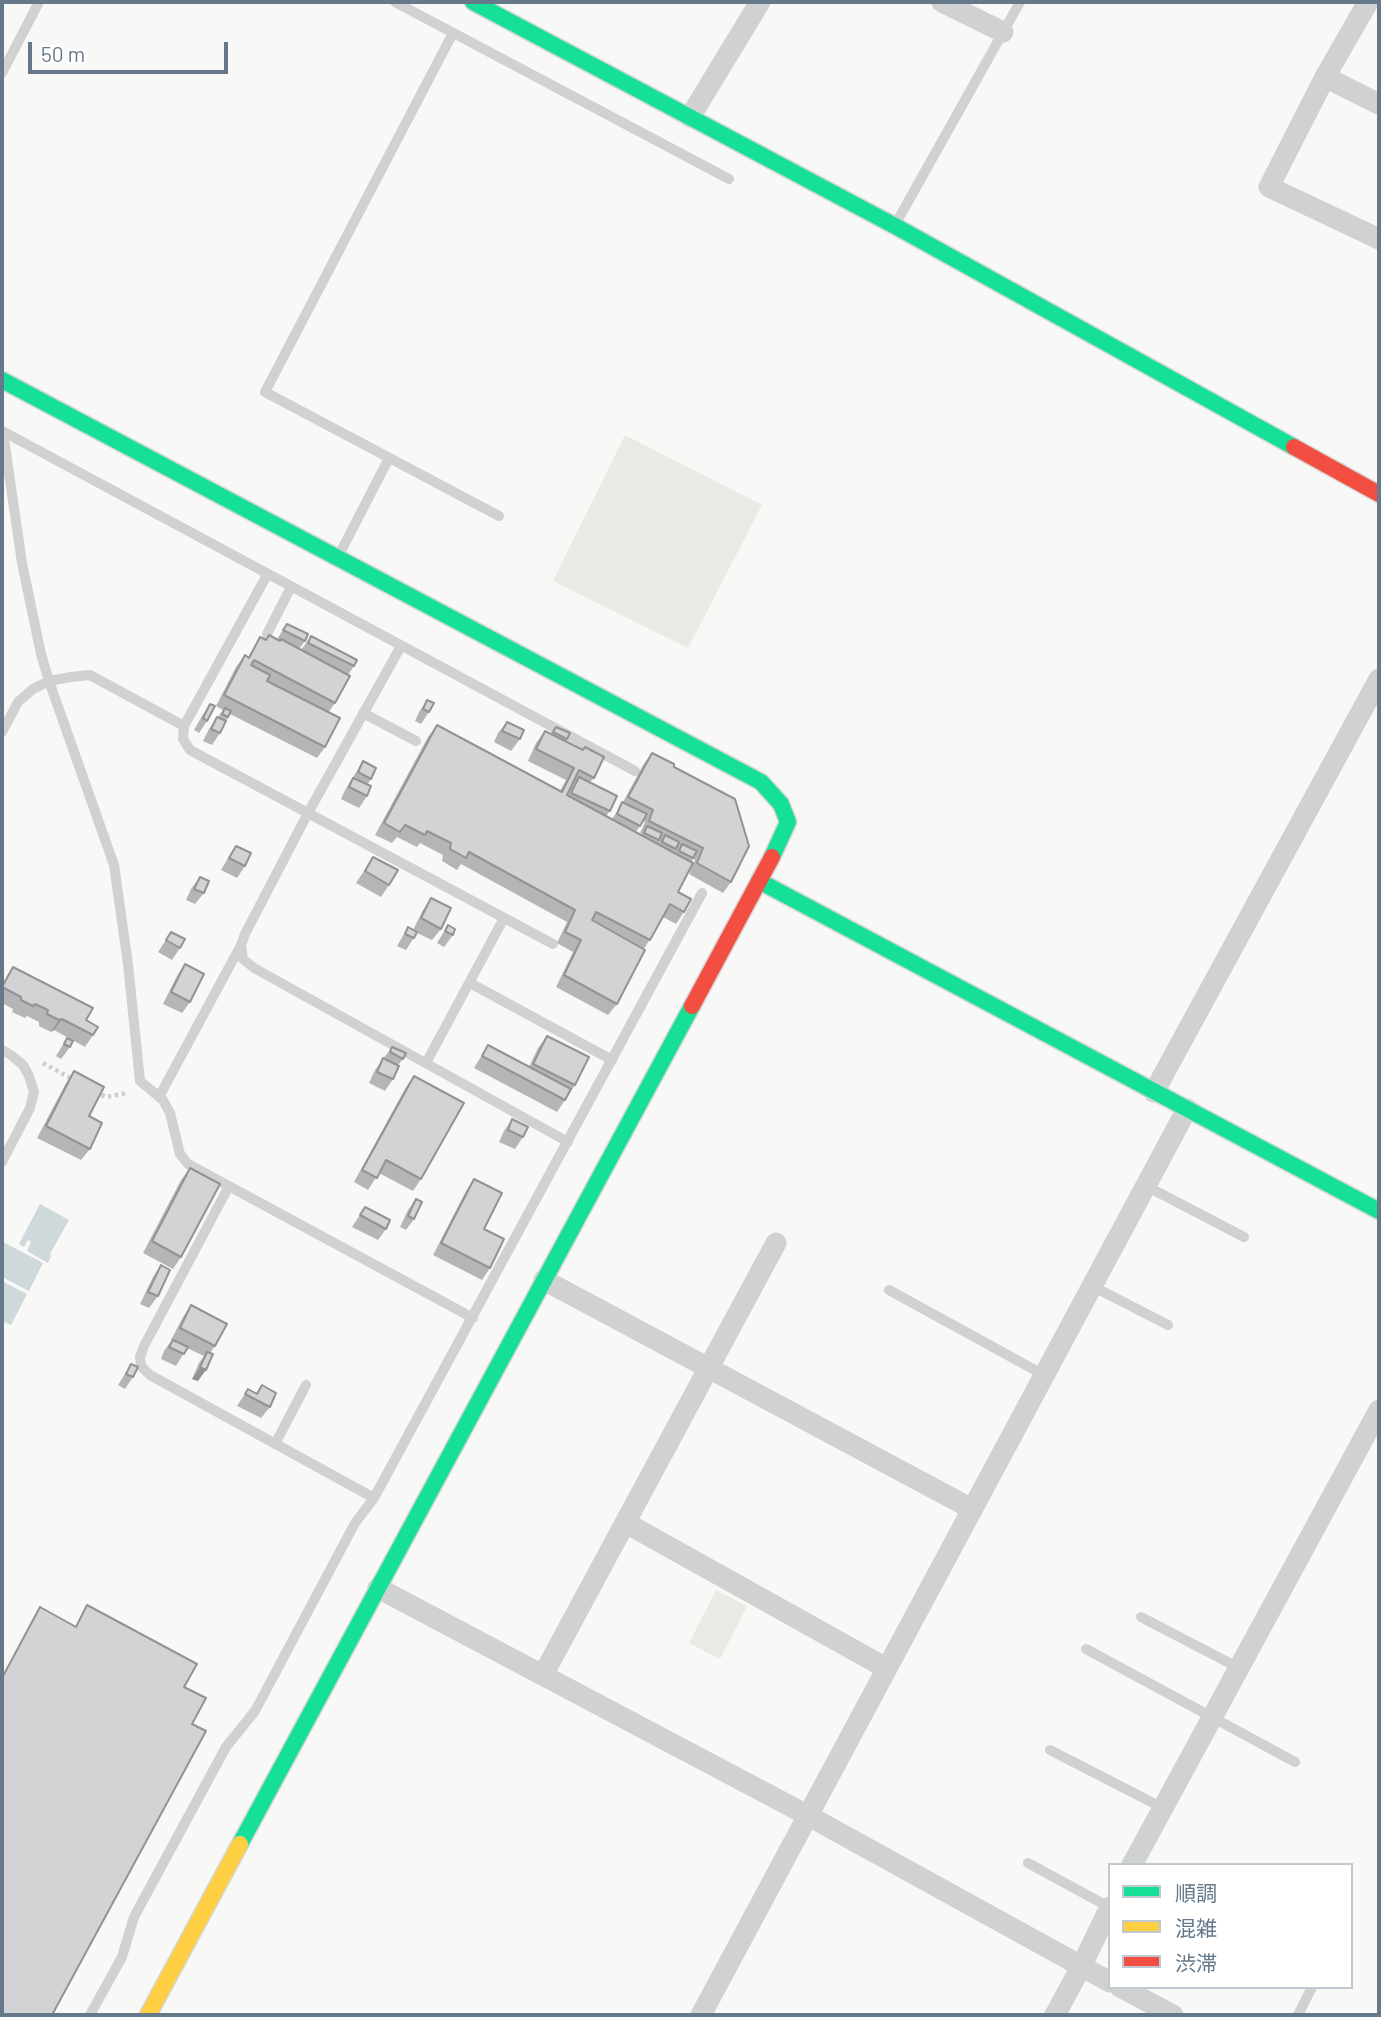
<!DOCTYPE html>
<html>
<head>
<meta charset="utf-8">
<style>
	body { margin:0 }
	#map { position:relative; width:1381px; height:2017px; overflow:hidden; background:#f8f8f7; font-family:Barlow,"Noto Sans JP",sans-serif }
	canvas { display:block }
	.frame { position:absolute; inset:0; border:4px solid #65798a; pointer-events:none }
	.legend { position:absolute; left:1108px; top:1863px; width:245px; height:126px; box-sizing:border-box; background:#fff; border:2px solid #c1c9d0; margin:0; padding:9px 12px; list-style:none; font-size:21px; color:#65798a }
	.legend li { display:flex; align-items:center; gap:14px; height:35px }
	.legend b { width:35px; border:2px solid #c1c9d0 }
	.scale { position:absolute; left:28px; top:42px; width:200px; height:32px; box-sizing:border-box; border:4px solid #65798a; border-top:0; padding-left:9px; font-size:21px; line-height:24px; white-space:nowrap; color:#65798a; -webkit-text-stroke:5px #fff; paint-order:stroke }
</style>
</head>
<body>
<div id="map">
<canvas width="1381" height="2017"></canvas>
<div class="frame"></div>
<ul class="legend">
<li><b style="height:9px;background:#16e098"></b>順調</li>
<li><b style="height:9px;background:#ffcf43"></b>混雑</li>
<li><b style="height:9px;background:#f24e42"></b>渋滞</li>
</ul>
<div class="scale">50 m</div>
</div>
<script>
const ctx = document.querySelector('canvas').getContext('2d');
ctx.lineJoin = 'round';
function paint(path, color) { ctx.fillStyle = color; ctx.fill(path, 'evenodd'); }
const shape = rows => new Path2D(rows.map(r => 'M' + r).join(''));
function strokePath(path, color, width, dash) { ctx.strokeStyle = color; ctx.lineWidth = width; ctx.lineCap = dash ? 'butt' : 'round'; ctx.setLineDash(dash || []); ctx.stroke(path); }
paint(shape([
	[625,435,762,505,688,648,553,581],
	[716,1590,747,1606,720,1659,689,1643]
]), '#e8ebe5');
paint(shape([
	[40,1204,69,1220,50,1254,51,1256,48,1263,27,1251,31,1242,28,1240,24,1247,19,1244],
	[3,1242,43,1263,29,1291,2,1277],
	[2,1281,27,1294,11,1325,2,1321]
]), '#cfd8da');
const fast = shape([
	[473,2,895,226,1294,447],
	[2,380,761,782,781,804,788,822,772,857],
	[759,881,1379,1211],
	[240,1844,692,1006]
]);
const slow = shape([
	[148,2015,240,1844]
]);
const jam = shape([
	[1294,447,1379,494],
	[692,1006,772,857]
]);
strokePath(fast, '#d5d6d6', 19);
strokePath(slow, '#d5d6d6', 19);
strokePath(jam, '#d5d6d6', 19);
strokePath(shape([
	[43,1063,72,1079],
	[95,1092,106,1097,127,1093]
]), '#cecfd0', 4.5, [3.5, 3.5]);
strokePath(shape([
	[395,2,729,179],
	[453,33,265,392,499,516],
	[2,73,39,2],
	[895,225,1020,2],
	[2,431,635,771],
	[3,432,22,563,41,654,49,681,114,865,128,964,140,1081,163,1100,170,1113,180,1154,188,1164,473,1318],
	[339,555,389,458],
	[267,634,291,587],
	[401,646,308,813,245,934,241,945,243,959,254,968,568,1142],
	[363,713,416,741],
	[184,726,267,575],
	[2,732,18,702,33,689,49,681,71,677,90,675,184,726,183,739,190,750,553,944],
	[470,983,612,1060],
	[2,1050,11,1055,23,1065,29,1076,34,1092,30,1108,2,1162],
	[426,1063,504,918],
	[159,1097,241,945],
	[229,1186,144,1346,140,1357,141,1366,150,1375,374,1498],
	[1146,1186,1244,1237],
	[1092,1286,1168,1325],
	[889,1290,1044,1375],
	[275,1444,306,1385],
	[1141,1617,1239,1668],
	[1086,1649,1295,1762],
	[1050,1750,1163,1808],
	[1028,1863,1109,1907],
	[90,2015,122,1957,134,1917,226,1747,255,1711,355,1523,374,1498,702,893],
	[1298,2015,1312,1987]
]), '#d0d2d2', 10);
strokePath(shape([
	[942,2,1003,32],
	[1368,2,1325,77,1269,187,1379,239],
	[1325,77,1379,104],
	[690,117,760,2],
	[1154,1092,1379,679],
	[544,1280,972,1509],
	[626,1523,886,1668],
	[378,1588,807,1815,1110,1982],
	[543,1675,776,1243],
	[1132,1865,1379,1410],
	[1120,1987,1173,2015],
	[701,2015,1187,1109],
	[1055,2015,1081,1967,1110,1907]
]), '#d0d2d2', 21);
strokePath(fast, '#16e098', 16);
strokePath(slow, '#ffcf43', 16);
strokePath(jam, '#f24e42', 16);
paint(shape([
	[287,624,305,641,299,649,301,650,311,636,354,666,348,675,335,703,328,713,325,747,317,758,230,714,220,733,212,745,203,741,209,729,223,710,216,706,236,667,245,655,248,657,260,637,265,640,269,635,277,639],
	[427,700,429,712,421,724,415,721,419,712],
	[210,704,207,721,199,733,194,730,202,716],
	[507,722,520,739,511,751,494,742,498,733],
	[437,725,560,791,566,780,528,761,536,743,545,731,550,734,556,727,570,733,566,742,582,750,585,747,594,778,590,782,610,811,606,816,612,819,623,802,643,765,652,753,674,767,731,882,723,893,689,874,695,860,693,859,678,892,684,912,676,924,663,917,644,949,617,1004,608,1015,556,987,573,952,557,943,567,922,461,864,457,870,442,861,443,855,420,843,417,847,397,837,392,843,375,835,428,737],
	[643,821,645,822,640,833,642,833,641,835,636,832],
	[363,761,371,779,367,785,367,796,359,808,341,799,345,790],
	[236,846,245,866,237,878,221,870,228,858],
	[373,857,389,885,381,897,356,883],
	[200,877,204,893,195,904,186,900,191,889],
	[431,898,441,929,432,940,417,933,406,950,397,946,408,927,413,930,423,910],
	[448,925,453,935,444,947,437,943],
	[171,932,180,948,172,960,158,952],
	[185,964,190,1002,182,1013,163,1004,177,976],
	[13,967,86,1020,93,1035,85,1047,54,1030,51,1032,39,1026,39,1022,27,1016,25,1018,12,1012,13,1009,2,1003,2,985],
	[547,1036,575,1085,557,1112,474,1068,488,1045,529,1067,538,1048],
	[67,1038,70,1047,61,1059,56,1056],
	[392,1047,403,1059,398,1065,393,1079,385,1091,369,1083,375,1070],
	[74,1071,89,1116,90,1149,81,1160,37,1138,66,1083],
	[414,1076,421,1179,413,1191,379,1173,368,1190,354,1182,406,1087],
	[512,1119,523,1137,515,1149,499,1142,504,1131],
	[190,1168,181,1257,173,1269,143,1253,181,1180],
	[474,1179,484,1229,490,1268,482,1280,433,1255,466,1191],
	[416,1199,414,1219,406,1230,400,1227,408,1210],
	[365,1207,386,1229,378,1240,352,1227],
	[161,1265,158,1296,149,1308,140,1304,153,1277],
	[191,1305,215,1346,210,1353,198,1381,192,1379,199,1363,204,1356,187,1348,176,1366,161,1359,164,1351,172,1340,171,1340,183,1317],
	[131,1364,133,1377,125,1389,118,1385],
	[262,1385,270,1407,261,1418,237,1406,248,1389,256,1393]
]), '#b4b5b6');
paint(shape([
	[62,1019,54,1030,51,1032,59,1020],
	[200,1367,206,1370,198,1381,192,1379]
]), '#929494');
const building = shape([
	[287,624,308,634,305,641,283,630,287,624],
	[269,635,280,641,281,639,350,676,335,703,254,660,251,665,270,675,267,681,340,718,325,747,224,695,245,655,249,658,260,637,266,640,269,635],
	[311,636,357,660,354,666,308,643,311,636],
	[427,700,434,703,429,712,423,709,427,700],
	[210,704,215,706,207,721,203,718,210,704],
	[225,708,231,711,228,717,222,714,225,708],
	[217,717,226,721,220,733,211,729,217,717],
	[507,722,524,730,520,739,502,731,507,722],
	[437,725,562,792,574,768,536,749,545,731,583,750,585,747,604,757,594,778,579,770,567,795,693,863,678,892,691,899,684,912,670,904,650,940,596,912,592,920,645,950,617,1004,564,975,581,940,565,932,575,910,469,852,466,858,450,849,451,843,427,831,425,835,405,825,400,832,384,823,437,725],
	[556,727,570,733,567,739,553,732,556,727],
	[652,753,674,764,674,767,735,799,749,846,731,882,697,863,703,848,649,821,653,810,628,797,652,753],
	[363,761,376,768,371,779,358,772,363,761],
	[579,777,617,796,610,811,571,793,579,777],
	[353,778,371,786,367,796,349,787,353,778],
	[622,802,647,814,640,826,617,814,622,802],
	[647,826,662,833,659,840,644,833,647,826],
	[665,835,679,842,676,849,662,842,665,835],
	[682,844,697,851,693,858,679,851,682,844],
	[236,846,251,853,245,866,229,858,236,846],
	[373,857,398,870,389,885,365,871,373,857],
	[200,877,209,881,204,893,194,889,200,877],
	[431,898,451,908,441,929,421,918,431,898],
	[448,925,455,929,453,935,445,931,448,925],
	[408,927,417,932,414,938,405,934,408,927],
	[171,932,185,939,180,948,166,940,171,932],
	[185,964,204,974,190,1002,171,992,185,964],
	[13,967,93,1008,86,1020,98,1027,93,1035,62,1019,59,1020,47,1014,48,1010,35,1004,33,1006,21,1000,21,997,2,987,13,967],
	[547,1036,589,1057,575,1085,533,1064,547,1036],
	[67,1038,73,1041,70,1047,64,1044,67,1038],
	[488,1045,571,1089,565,1100,482,1056,488,1045],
	[392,1047,406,1053,403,1059,390,1052,392,1047],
	[383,1058,399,1066,393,1079,377,1072,383,1058],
	[74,1071,104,1087,89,1116,102,1123,90,1149,46,1126,74,1071],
	[414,1076,464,1103,421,1179,386,1160,377,1178,362,1170,414,1076],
	[512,1119,528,1127,523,1137,508,1130,512,1119],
	[190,1168,220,1184,181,1257,152,1241,190,1168],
	[474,1179,502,1193,484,1229,504,1239,490,1268,441,1243,474,1179],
	[416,1199,422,1202,414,1219,408,1216,416,1199],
	[365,1207,390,1220,386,1229,360,1215,365,1207],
	[161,1265,170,1270,158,1296,148,1292,161,1265],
	[191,1305,227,1324,215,1346,180,1328,191,1305],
	[173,1340,188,1347,184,1354,169,1347,173,1340],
	[207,1352,213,1354,206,1370,200,1367,207,1352],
	[131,1364,138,1367,133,1377,126,1374,131,1364],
	[262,1385,276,1393,270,1407,245,1394,248,1389,257,1394,262,1385],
	[87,1605,197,1664,184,1687,206,1698,192,1724,206,1731,52,2015,2,2015,2,1678,40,1607,76,1627,87,1605]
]);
paint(building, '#d1d3d4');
strokePath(building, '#929494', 2);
</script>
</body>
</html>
